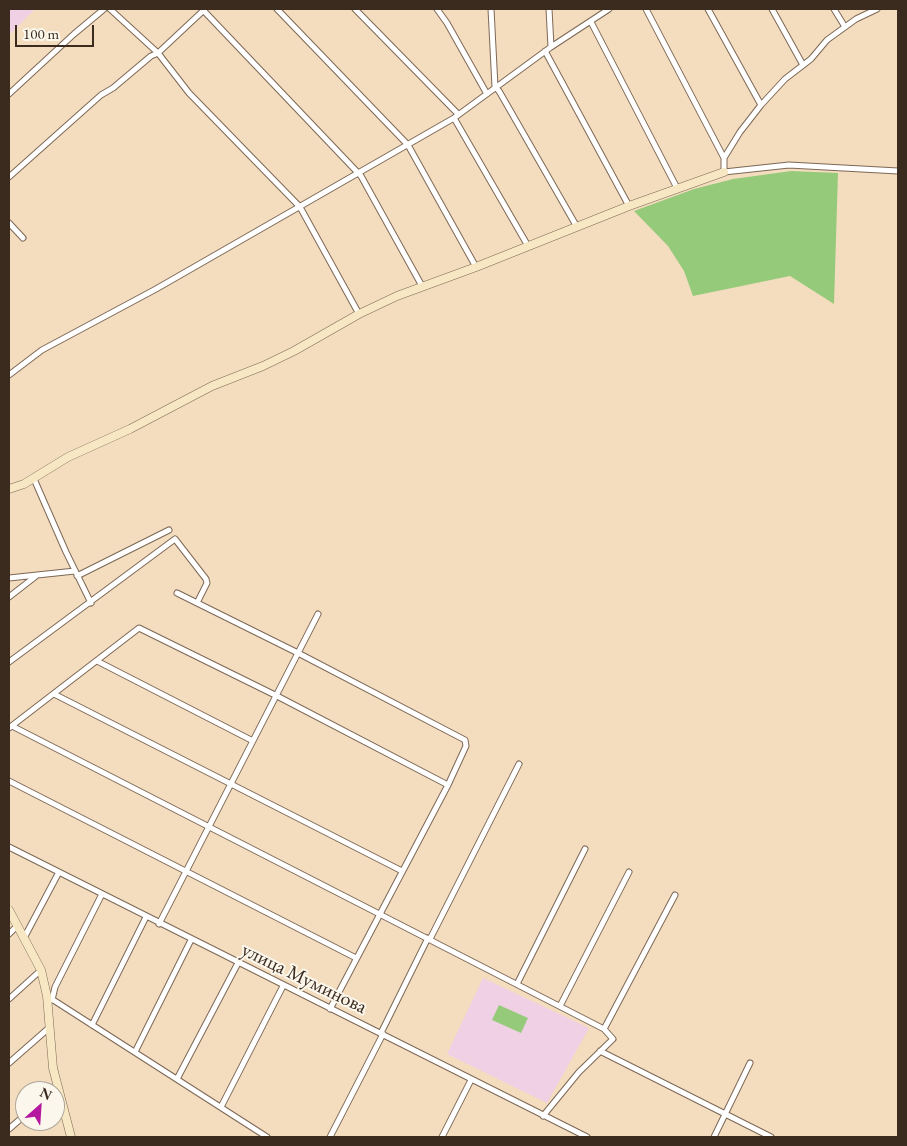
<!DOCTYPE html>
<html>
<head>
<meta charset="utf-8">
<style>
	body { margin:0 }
	#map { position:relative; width:907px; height:1146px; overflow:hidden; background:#f4dcbe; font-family:"EB Garamond",serif }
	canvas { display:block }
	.frame { position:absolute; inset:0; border:10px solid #3b2a1e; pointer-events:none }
	.north { position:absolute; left:15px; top:1081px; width:50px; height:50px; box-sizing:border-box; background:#fbf7ec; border:1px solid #aea59a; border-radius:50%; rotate:26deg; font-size:14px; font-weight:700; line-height:20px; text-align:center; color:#3b2a1e }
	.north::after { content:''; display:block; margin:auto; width:18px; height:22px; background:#b5179e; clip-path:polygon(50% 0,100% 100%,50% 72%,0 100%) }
	.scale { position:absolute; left:15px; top:25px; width:79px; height:22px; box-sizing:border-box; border:2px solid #3b2a1e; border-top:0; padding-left:6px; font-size:15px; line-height:18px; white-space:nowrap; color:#3b2a1e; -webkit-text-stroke:4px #fbf7ec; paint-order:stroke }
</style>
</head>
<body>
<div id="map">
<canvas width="907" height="1146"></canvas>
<div class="frame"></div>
<div class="north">N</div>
<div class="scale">100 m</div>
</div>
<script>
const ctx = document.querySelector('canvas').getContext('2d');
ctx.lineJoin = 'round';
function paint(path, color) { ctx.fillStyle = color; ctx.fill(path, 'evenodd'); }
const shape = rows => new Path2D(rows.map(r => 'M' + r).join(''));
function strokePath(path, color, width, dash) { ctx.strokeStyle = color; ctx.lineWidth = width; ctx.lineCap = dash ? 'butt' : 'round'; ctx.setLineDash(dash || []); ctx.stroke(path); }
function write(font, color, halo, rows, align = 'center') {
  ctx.font = font + ' "EB Garamond",serif'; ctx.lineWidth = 4; ctx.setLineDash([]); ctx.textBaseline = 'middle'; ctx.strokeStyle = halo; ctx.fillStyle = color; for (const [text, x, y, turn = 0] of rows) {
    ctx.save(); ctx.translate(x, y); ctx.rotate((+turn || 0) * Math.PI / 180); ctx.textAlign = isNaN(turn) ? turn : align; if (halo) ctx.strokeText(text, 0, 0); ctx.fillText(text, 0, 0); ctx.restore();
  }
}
paint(shape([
	[9,9,35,9,9,35],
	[483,978,589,1028,547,1103,447,1054]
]), '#f0d0e4');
paint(shape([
	[791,171,838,173,834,304,790,276,693,296,684,271,668,246,634,211,694,189,733,179],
	[499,1005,528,1018,521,1033,492,1020]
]), '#96ca7b');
const street = shape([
	[110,9,158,53,189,93,300,207,359,314],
	[277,9,408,145,476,267],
	[355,9,458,114],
	[437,9,447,23,487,94],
	[491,9,495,87,499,91,577,227],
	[549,9,551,47],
	[646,9,724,158,724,172,789,165,898,171],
	[708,9,761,105],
	[772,9,803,65],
	[834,9,845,27],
	[203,10,361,176,422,286],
	[591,22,677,188],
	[545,51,629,206],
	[9,94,74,34,104,9],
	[454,118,528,246],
	[724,158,740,132,761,105,785,79,811,59,827,40,856,19,877,9],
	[9,177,101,95,113,88,151,56,158,53,205,9],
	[9,223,23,238],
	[9,375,42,350,156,289,454,118,551,47,609,9],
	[34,479,66,552,91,603],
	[77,576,169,530],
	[9,578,75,571],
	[177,593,298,653,465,740,466,746,448,785],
	[9,597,36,576],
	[97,661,253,741],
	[9,662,175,539,206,579,207,583,197,603],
	[54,694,402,871],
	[12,726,604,1029,613,1039,579,1072,543,1116],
	[9,728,139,628,277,696,448,785,330,1009],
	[9,781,356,958],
	[9,847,587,1137],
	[159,924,318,614],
	[9,934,17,926],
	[24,938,59,872],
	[430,939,519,764],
	[517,984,585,849],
	[47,996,267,1137],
	[9,999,41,970],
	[52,1000,55,987,102,894],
	[560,1006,629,872],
	[92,1025,146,917],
	[604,1029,675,895],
	[381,1033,428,938],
	[600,1051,771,1137],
	[135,1052,191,940],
	[9,1063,50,1027],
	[177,1079,238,963],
	[221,1107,283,986],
	[9,1129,25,1115],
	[330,1137,383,1034],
	[442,1137,471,1080],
	[714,1137,750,1063]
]);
const secondary = shape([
	[9,489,24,484,68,457,130,429,212,386,263,366,294,351,359,314,397,296,476,267,629,206,724,172],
	[9,910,41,970,47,996,53,1068,71,1137]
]);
strokePath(street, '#7c6856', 7);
strokePath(secondary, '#7c6856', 9);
strokePath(street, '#fff', 5);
strokePath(secondary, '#f7e8c3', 8);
write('20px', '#3b2a1e', '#fbf7ec', [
	["улица Муминова",304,979,26]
]);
</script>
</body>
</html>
